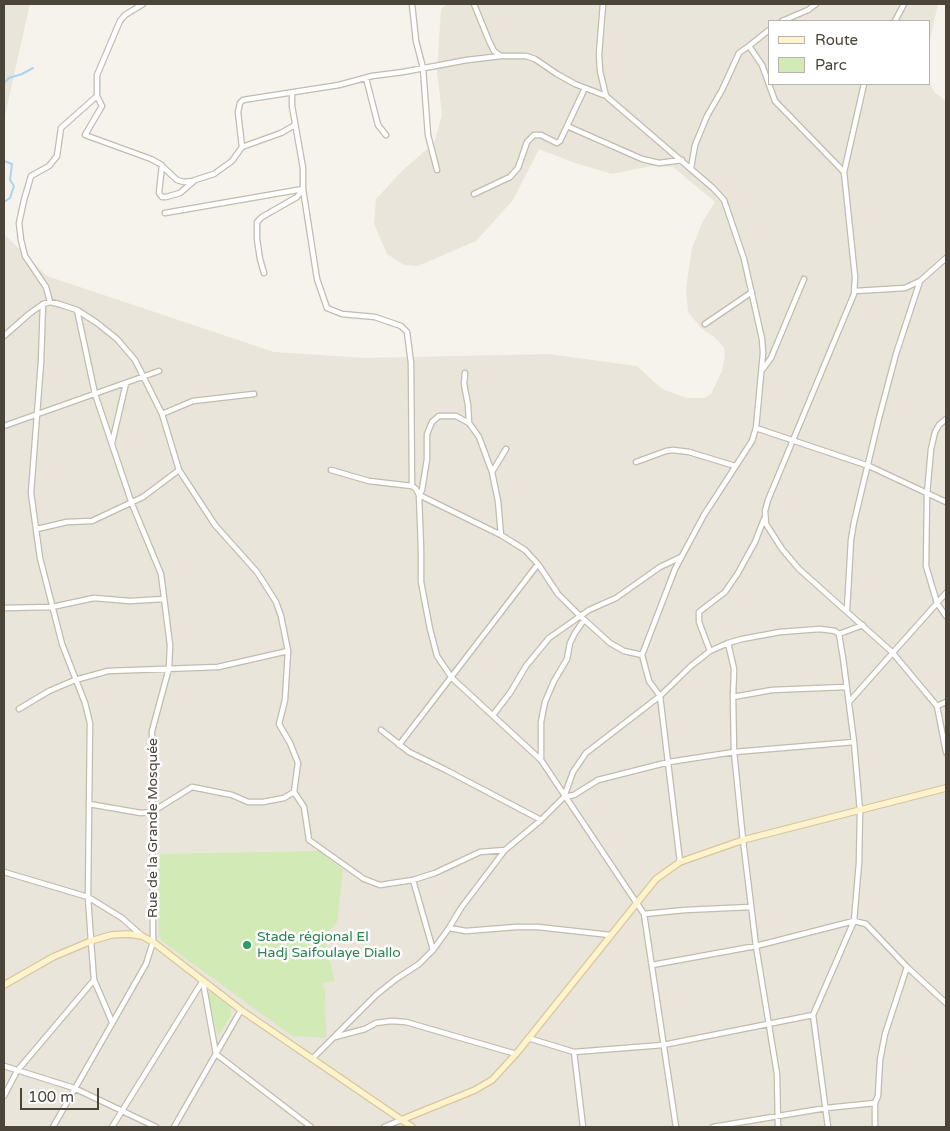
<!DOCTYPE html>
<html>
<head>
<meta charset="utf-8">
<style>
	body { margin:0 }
	#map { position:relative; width:950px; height:1131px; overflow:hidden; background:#f6f3ec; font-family:"Varela Round",sans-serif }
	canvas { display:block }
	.frame { position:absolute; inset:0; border:5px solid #4b4439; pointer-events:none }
	.legend { position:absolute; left:768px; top:20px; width:162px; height:65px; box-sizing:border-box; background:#fff; border:1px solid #b7b4b0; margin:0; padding:6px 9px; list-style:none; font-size:15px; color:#4b4439 }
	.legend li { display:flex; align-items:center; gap:10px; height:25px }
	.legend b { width:25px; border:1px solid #b7b4b0 }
	.scale { position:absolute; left:20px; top:1088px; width:79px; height:22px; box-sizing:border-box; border:2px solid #4b4439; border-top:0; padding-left:6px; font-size:15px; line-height:18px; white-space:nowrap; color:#4b4439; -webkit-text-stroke:4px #fff; paint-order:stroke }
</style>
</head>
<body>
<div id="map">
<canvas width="950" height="1131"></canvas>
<div class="frame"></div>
<ul class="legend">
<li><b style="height:6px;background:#fff3cd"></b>Route</li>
<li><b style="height:14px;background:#d2eab5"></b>Parc</li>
</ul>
<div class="scale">100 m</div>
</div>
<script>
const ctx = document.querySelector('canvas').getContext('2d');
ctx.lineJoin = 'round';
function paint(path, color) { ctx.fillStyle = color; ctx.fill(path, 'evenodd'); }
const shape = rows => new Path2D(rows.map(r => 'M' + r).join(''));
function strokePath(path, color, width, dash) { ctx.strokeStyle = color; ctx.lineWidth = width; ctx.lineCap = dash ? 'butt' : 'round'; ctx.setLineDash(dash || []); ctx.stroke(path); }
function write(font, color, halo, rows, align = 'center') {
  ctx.font = font + ' "Varela Round",sans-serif'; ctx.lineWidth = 5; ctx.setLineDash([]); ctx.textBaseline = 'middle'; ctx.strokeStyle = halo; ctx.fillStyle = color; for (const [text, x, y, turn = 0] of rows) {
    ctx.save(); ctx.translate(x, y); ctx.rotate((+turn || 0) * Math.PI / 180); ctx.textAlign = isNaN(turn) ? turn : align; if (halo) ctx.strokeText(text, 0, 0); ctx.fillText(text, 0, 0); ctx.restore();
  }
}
paint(shape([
	[4,4,30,4,4,120],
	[447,4,938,4,929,44,929,21,769,21,769,84,929,84,929,80,934,92,946,101,946,1127,4,1127,4,234,47,276,274,352,366,358,548,354,637,366,662,389,687,398,704,398,711,394,722,371,725,357,724,347,714,337,701,328,688,312,686,288,692,248,703,221,715,202,673,167,651,166,612,174,572,162,539,149,513,200,476,241,418,266,404,265,387,254,374,224,376,199,404,169,434,143,442,115,437,71,441,9]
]), '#eae5da');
paint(shape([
	[319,851,343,870,337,922,324,937,335,981,321,983,325,989,326,1038,292,1036,162,941,159,935,157,862,161,854],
	[211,992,229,1006,231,1011,231,1015,219,1035,217,1033,207,993]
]), '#d2eab5');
strokePath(shape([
	[4,83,9,78,22,74,33,68],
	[4,161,12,164,10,180,14,186,10,198,4,202],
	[4,237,4,241]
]), '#a9d4f2', 2);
const street = shape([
	[412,4,416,41,423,68,428,135,437,170],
	[474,4,489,41,494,51,501,56,526,56,535,59,557,74,575,84,606,96,713,188,724,200,744,259,762,339,763,353,756,428,752,441,704,515,675,569,642,655,649,681,660,696,680,862],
	[603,4,599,54,600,71,606,96],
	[782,21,808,10,816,4],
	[895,21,904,4],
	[769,30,749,46,762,65,775,101,844,172,855,277,854,294,768,500,765,511,766,524,782,549,799,569,892,652,937,706,946,752],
	[366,78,378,125,386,135],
	[97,96,97,75,120,21,125,15,143,4],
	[567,126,642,159,659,163,682,160],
	[242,147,281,133,295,125],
	[162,166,177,180,184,182,193,181],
	[691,168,695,145,707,116,722,90,739,53,749,46],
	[844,172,864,84],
	[474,194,510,177,518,168,527,142,534,135,541,135,557,143,560,141,585,88],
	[165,213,303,189,317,279,327,308,342,314,375,317,401,326,407,332,411,363,412,486],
	[264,273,260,259,257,239,257,222,262,217,297,197,303,189,303,168,292,106,292,93],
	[855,291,905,288,920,281,946,258],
	[50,302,46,287,25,256,21,240,19,223,24,200,31,176,49,166,57,156,61,128,97,96,102,106,85,135,151,159,162,165,159,193,162,197,166,197,180,193,195,180,214,174,232,161,242,147,238,112,240,103,243,100,339,85,372,76,403,72,467,60,501,56],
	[43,304,41,362,31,493,40,558,62,644,85,703,90,723,88,897,91,941,94,980,112,1022],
	[705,324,752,292],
	[4,336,29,314,43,304,50,302,59,304,77,310,97,323,117,339,135,360,162,414,179,470,215,525,257,572,276,602,281,616,288,651,285,700,279,724,290,743,298,763,294,792,284,798,263,802,248,802,232,795,192,787,152,812,141,813,89,804],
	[763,369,771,358,804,279],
	[465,373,464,384,468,405,469,423],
	[162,414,193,401,254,394],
	[946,419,939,425,935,432,931,449,927,494,926,566,937,603,946,616],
	[4,426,159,371],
	[756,428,869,466,946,502],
	[112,443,126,383],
	[636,462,666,451,673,450,689,452,735,466],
	[331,470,369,481,412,486,416,489,419,495,421,548,421,582,430,629,437,656,452,678,541,760,644,914,676,1127],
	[492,472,479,437,469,423,456,416,439,416,432,422,427,434,427,459,422,490,419,495,501,535,525,550,538,564,558,594,579,615,610,643,624,651,642,655],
	[37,529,67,522,92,521,143,497,179,470],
	[501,535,498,501,492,472,506,449],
	[4,608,52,607,94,598,130,601,164,599],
	[847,610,851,540,854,522,879,418,896,354,920,281],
	[839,634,863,625],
	[728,643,734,669,733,697,734,752,743,840,756,946,777,1074,778,1127],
	[710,651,699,622,699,612,725,592,738,573,755,542,764,519],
	[733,697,772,690,846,687],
	[849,702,946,593],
	[937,706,946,702],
	[19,709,49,691,75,680,108,671,218,667,288,651],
	[493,715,510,693,526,666,549,638,589,610,616,598,660,567,681,557],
	[381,730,409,752,444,769,541,820],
	[399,745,538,564],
	[541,760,541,722,545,702,554,681,567,659,570,643,575,633,584,620],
	[294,792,304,807,309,840,364,879,380,885,413,880,435,873,480,852,505,850],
	[564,797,574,795,598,780,669,762,734,752,854,742],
	[4,872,88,897,122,918,141,935],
	[413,880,433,950],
	[644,914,685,910,751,907],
	[449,928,466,931,516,927,538,927,610,935],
	[652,965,756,946,854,921,866,924,907,967,946,1003],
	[203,982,216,1054,311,1127],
	[813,1015,828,1127],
	[335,1037,365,1029,376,1023,391,1021,406,1022,516,1054],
	[528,1038,574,1052,583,1127],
	[312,1059,376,995,396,979,419,964,433,950,449,928,461,908,505,850,541,820,564,797,573,772,586,753,660,696,691,666,710,651,728,643,742,639,780,632,820,629,835,631,839,634,843,658,854,742,860,811,859,863,854,921,813,1015,663,1045,574,1052],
	[4,1066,74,1088,156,1127],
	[4,1096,17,1071,94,980],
	[53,1127,146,964,153,942,152,731,169,668,170,645,161,574,132,504,95,394,77,310],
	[112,1127,202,982],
	[174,1127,241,1010],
	[384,1127,401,1120],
	[713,1127,826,1108,875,1103,878,1096,880,1060,885,1034,907,967],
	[875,1127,875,1103]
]);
const secondary = shape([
	[4,985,53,957,91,941,111,935,128,934,142,936,153,942,241,1010,412,1127],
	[401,1120,475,1090,492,1080,516,1054,656,879,680,862,743,840,946,788]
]);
strokePath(street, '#c2bbae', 7);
strokePath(secondary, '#d6c79b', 8);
strokePath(street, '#fff', 4.5);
strokePath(secondary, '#fff3cd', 5.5);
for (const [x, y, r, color] of [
	[247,945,5,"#2e9e5b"]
]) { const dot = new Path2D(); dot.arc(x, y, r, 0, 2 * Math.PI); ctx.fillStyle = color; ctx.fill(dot); strokePath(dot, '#fff', 2); }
write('14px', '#4b4439', '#fff', [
	["Rue de la Grande Mosquée",153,828,-90]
]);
write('14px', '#27864d', '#fff', [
	["Stade régional El",257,937],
	["Hadj Saifoulaye Diallo",257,953]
], 'left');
</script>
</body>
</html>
